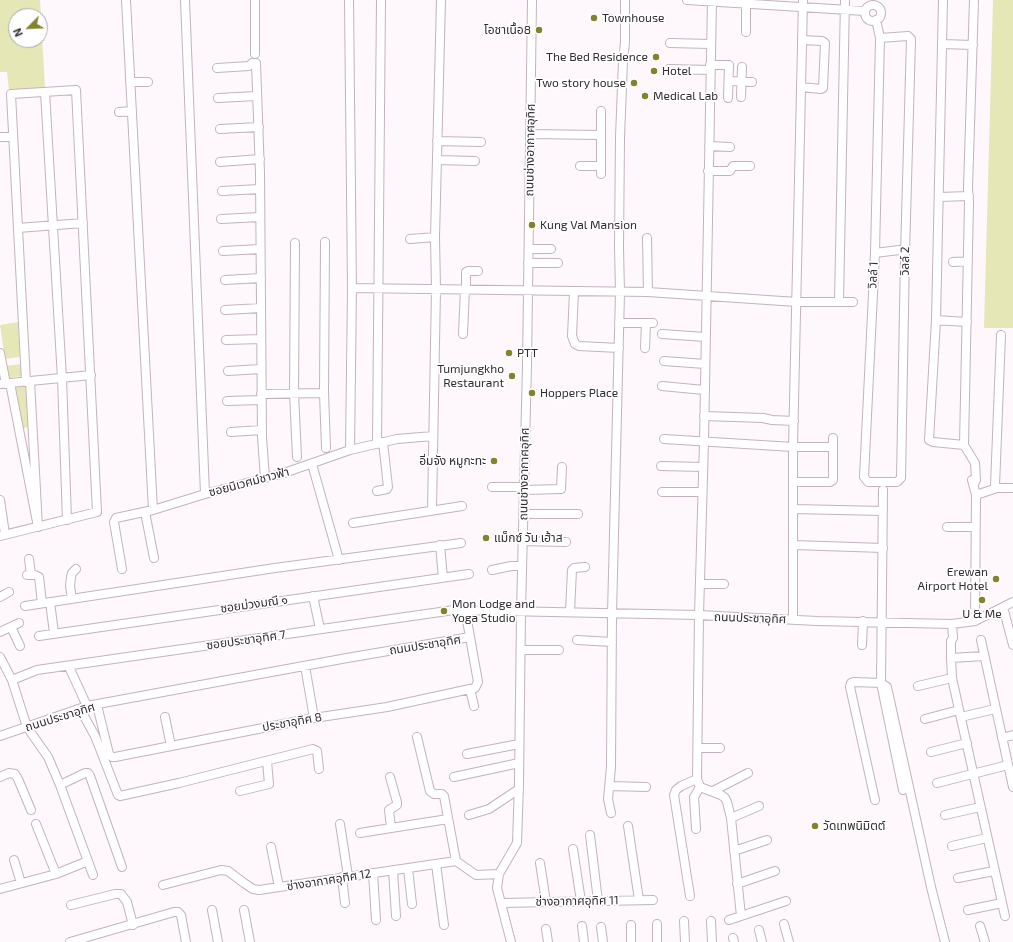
<!DOCTYPE html>
<html>
<head>
<meta charset="utf-8">
<style>
	body { margin:0 }
	#map { position:relative; width:1013px; height:942px; overflow:hidden; background:#fef7fc; font-family:"Exo 2",sans-serif }
	canvas { display:block }
	.north { position:absolute; left:8px; top:8px; width:40px; height:40px; box-sizing:border-box; background:#fff; border:1px solid #adabac; border-radius:50%; rotate:246deg; font-size:11px; font-weight:700; line-height:16px; text-align:center; color:#322c30 }
	.north::after { content:''; display:block; margin:auto; width:14px; height:18px; background:#84832d; clip-path:polygon(50% 0,100% 100%,50% 72%,0 100%) }
</style>
</head>
<body>
<div id="map">
<canvas width="1013" height="942"></canvas>
<div class="north">N</div>
</div>
<script>
const ctx = document.querySelector('canvas').getContext('2d');
ctx.lineJoin = 'round';
function paint(path, color) { ctx.fillStyle = color; ctx.fill(path, 'evenodd'); }
const shape = rows => new Path2D(rows.map(r => 'M' + r).join(''));
function strokePath(path, color, width, dash) { ctx.strokeStyle = color; ctx.lineWidth = width; ctx.lineCap = dash ? 'butt' : 'round'; ctx.setLineDash(dash || []); ctx.stroke(path); }
function write(font, color, halo, rows, align = 'center') {
  ctx.font = font + ' "Exo 2","Noto Sans Thai",sans-serif'; ctx.lineWidth = 3.5; ctx.setLineDash([]); ctx.textBaseline = 'middle'; ctx.strokeStyle = halo; ctx.fillStyle = color; for (const [text, x, y, turn = 0] of rows) {
    ctx.save(); ctx.translate(x, y); ctx.rotate((+turn || 0) * Math.PI / 180); ctx.textAlign = isNaN(turn) ? turn : align; if (halo) ctx.strokeText(text, 0, 0); ctx.fillText(text, 0, 0); ctx.restore();
  }
}
paint(shape([
	[0,0,40,0,45,88,9,90,7,72,0,72],
	[16,16,40,16,40,40,16,40],
	[993,0,1013,0,1013,328,984,328],
	[18,322,20,357,5,359,0,325],
	[21,364,22,376,8,378,6,366],
	[28,385,29,427,23,428,15,386]
]), '#e6e7b7');
const minor = shape([
	[126,0,153,510],
	[185,0,205,494],
	[349,0,352,288,350,450],
	[687,0,865,11],
	[943,0,936,320,929,440,933,442,964,445],
	'865 13a8 8 0 1 1 16 0a8 8 0 1 1-16 0Z',
	[876,20,880,38,875,253,864,477,868,482,897,482,901,478,905,254,911,39,908,36,880,38],
	[746,32,746,3],
	[670,43,711,44],
	[942,44,973,45],
	[255,54,255,0],
	[256,63,260,173,262,437,265,478],
	[710,65,729,65,728,98],
	[217,68,249,66,252,63],
	[669,69,710,70],
	[729,81,752,82],
	[130,82,148,82],
	[801,87,821,89,823,88,825,43,822,41,802,40],
	[45,92,62,378,67,520],
	[741,97,742,67],
	[218,98,257,96],
	[601,111,601,174],
	[119,112,132,111],
	[220,129,259,127],
	[530,134,600,135],
	[0,137,13,137],
	[437,141,481,142],
	[709,146,730,147],
	[437,160,475,161],
	[220,162,260,159],
	[580,166,601,166],
	[708,171,730,171,733,166,750,166],
	[222,191,260,189],
	[939,197,969,196],
	[221,219,260,217],
	[18,228,83,223],
	[647,238,648,292],
	[410,239,435,237],
	[325,242,324,393,326,448],
	[295,243,294,393,297,457],
	[529,249,551,249],
	[223,251,260,249],
	[875,253,899,250,905,254],
	[953,262,968,261],
	[528,263,558,263],
	[225,280,261,278],
	[352,288,648,292,797,302,853,302],
	[466,289,466,272,468,271,478,271],
	[574,292,572,336,575,344,579,346,619,348],
	[839,302,845,0],
	[225,310,261,308],
	[936,320,967,322],
	[619,323,653,323],
	[463,334,465,289],
	[662,334,705,337],
	[226,340,261,339],
	[645,348,646,323],
	[0,353,6,384],
	[664,361,705,364],
	[228,371,261,369],
	[10,383,38,527,30,381],
	[0,384,91,375],
	[662,386,704,390],
	[261,394,324,393],
	[227,401,261,400],
	[704,416,763,418,772,420,794,421],
	[231,432,262,430],
	[664,439,793,447,833,447],
	[377,443,381,0],
	[312,464,339,560],
	[661,466,703,467],
	[972,480,976,495,975,621],
	[794,482,830,482,833,480,833,438],
	[974,484,976,480,975,463,964,445,969,202,968,188,974,0],
	[492,487,524,487],
	[997,488,995,486,1001,335],
	[524,490,561,489,562,467],
	[883,490,881,683,903,790],
	[377,491,387,489,388,487,383,442],
	[662,492,702,492],
	[976,495,997,488,1013,488],
	[0,500,5,534],
	[794,509,883,511],
	[432,510,436,289,435,237,441,0],
	[145,512,154,558],
	[524,514,578,514],
	[353,523,462,506],
	[947,527,975,527],
	[0,536,97,512,76,90,11,94,26,382],
	[523,541,566,542],
	[440,545,443,578],
	[793,545,883,548],
	[29,559,31,575],
	[122,569,114,522,116,518,153,510,205,494,284,473,350,450,397,439,433,436],
	[492,570,511,566,522,566],
	[27,575,35,575,39,577,42,603],
	[700,584,724,584],
	[313,596,320,629],
	[0,597,9,592],
	[72,599,70,586,71,577,72,573,76,569],
	[50,602,54,633],
	[25,606,275,568,461,543],
	[1003,607,1013,645],
	[570,612,572,570,574,568,585,567],
	[793,619,793,447,803,0],
	[952,624,953,638,951,641,951,658,952,678,1005,916],
	[11,627,20,646],
	[0,632,19,623],
	[39,636,469,574],
	[577,640,612,642],
	[981,640,1013,787],
	[862,645,863,621],
	[521,650,559,650],
	[0,657,12,680,27,727,48,757,60,785,93,875],
	[951,658,984,656],
	[305,666,314,718],
	[69,667,87,706],
	[12,680,37,670,454,610,699,615,817,621,952,624,975,621,1013,602],
	[918,686,952,678],
	[470,689,474,706],
	[97,705,109,754,112,757,115,757,314,718,387,707,470,689,475,688,478,682,465,609],
	[80,709,95,736,118,795,120,796,179,783,313,749,317,751,319,769],
	[165,717,171,746],
	[961,717,995,709],
	[925,719,959,710],
	[0,736,87,706,347,658,470,637],
	[417,737,430,791,434,794,442,794,444,796,456,861],
	[1002,738,1013,735],
	[698,748,720,748],
	[931,752,967,743],
	[467,754,519,744],
	[0,777,9,773,15,774,18,779,31,810],
	[390,777,397,802,397,805,389,810,391,828,448,819],
	[454,777,519,763],
	[937,783,1008,765],
	[60,785,85,773,88,773,90,776,122,867],
	[610,786,646,787],
	[700,787,721,795,725,798,727,802,731,818,741,916],
	[240,791,269,784,267,761],
	[713,791,748,773],
	[875,800,850,687,851,683,854,682,881,683,887,687,931,887,945,942],
	[611,813,608,799,611,767,612,614,620,293,619,247,620,137,623,61,625,42,625,0],
	[469,815,489,809,519,789],
	[945,815,980,807],
	[731,818,759,806],
	[36,824,56,874],
	[340,824,348,876],
	[628,826,639,900],
	[696,829,694,797,700,787,697,779,699,615,704,442,712,0],
	[360,833,391,828],
	[590,835,598,901],
	[952,846,987,838],
	[271,847,279,887],
	[573,849,581,901],
	[734,851,767,840],
	[14,860,21,883],
	[540,863,546,902],
	[436,864,444,925],
	[408,869,412,904],
	[393,870,396,916],
	[373,873,376,920],
	[342,877,345,903],
	[958,878,994,871],
	[737,884,775,871],
	[163,885,221,870,228,871,244,883,253,889,259,890,456,861,476,875,499,874],
	[0,889,56,874,88,861],
	[690,896,674,795,676,790,681,786,697,779],
	[501,903,653,900],
	[71,905,115,894,121,894,127,902,133,925],
	[212,910,218,942],
	[244,910,250,942],
	[968,910,1002,903],
	[729,920,786,901],
	[684,921,685,942],
	[711,921,712,942],
	[784,924,789,942],
	[631,925,631,942],
	[582,926,584,942],
	[980,926,985,942],
	[601,927,603,942],
	[546,929,548,942],
	[759,930,762,942],
	[733,938,734,942],
	[70,942,174,912,178,912,181,915,186,942],
	[511,942,497,888,499,874,517,843,519,784,521,612,527,365,532,0],
	[657,942,657,924]
]);
strokePath(minor, '#c3b3be', 10);
strokePath(minor, '#fff', 8);
for (const [x, y, r, color] of [
	[594,18,4,"#84832d"],
	[539,30,4,"#84832d"],
	[656,57,4,"#84832d"],
	[654,71,4,"#84832d"],
	[634,83,4,"#84832d"],
	[645,96,4,"#84832d"],
	[532,225,4,"#84832d"],
	[509,353,4,"#84832d"],
	[512,376,4,"#84832d"],
	[532,393,4,"#84832d"],
	[494,461,4,"#84832d"],
	[486,538,4,"#84832d"],
	[996,579,4,"#84832d"],
	[982,600,4,"#84832d"],
	[444,611,4,"#84832d"],
	[815,826,4,"#84832d"]
]) { const dot = new Path2D(); dot.arc(x, y, r, 0, 2 * Math.PI); ctx.fillStyle = color; ctx.fill(dot); strokePath(dot, '#fff', 1.5); }
write('12px', '#322c30', '#fff', [
	["Townhouse",602,18],
	["โอชาเนื้อ8",531,30,"right"],
	["The Bed Residence",648,57,"right"],
	["Hotel",662,71],
	["Two story house",626,83,"right"],
	["Medical Lab",653,96],
	["Kung Val Mansion",540,225],
	["PTT",517,353],
	["Tumjungkho",504,369,"right"],
	["Restaurant",504,383,"right"],
	["Hoppers Place",540,393],
	["อิ่มจัง หมูกะทะ",486,461,"right"],
	["แม็กซ์ วัน เฮ้าส",494,538],
	["Erewan",988,572,"right"],
	["Airport Hotel",988,586,"right"],
	["Mon Lodge and",452,604],
	["Yoga Studio",452,618],
	["U & Me",982,614,"center"],
	["วัดเทพนิมิตต์",823,826]
], 'left');
write('12px', '#322c30', '#fff', [
	["ถนนช่างอากาศอุทิศ",530,150,-89],
	["วิลล์ 2",905,261,-89],
	["วิลล์ 1",873,275,-87],
	["ถนนช่างอากาศอุทิศ",524,474,-89],
	["ซอยนิเวศม์ชาวฟ้า",249,482,-15],
	["ซอยม่วงมณี ๑",254,604,-8],
	["ถนนประชาอุทิศ",750,618,2],
	["ซอยประชาอุทิศ 7",246,640,-8],
	["ถนนประชาอุทิศ",425,645,-9],
	["ถนนประชาอุทิศ",60,717,-17],
	["ประชาอุทิศ 8",292,722,-10],
	["ช่างอากาศอุทิศ 12",329,880,-9],
	["ช่างอากาศอุทิศ 11",577,901,-1]
]);
</script>
</body>
</html>
